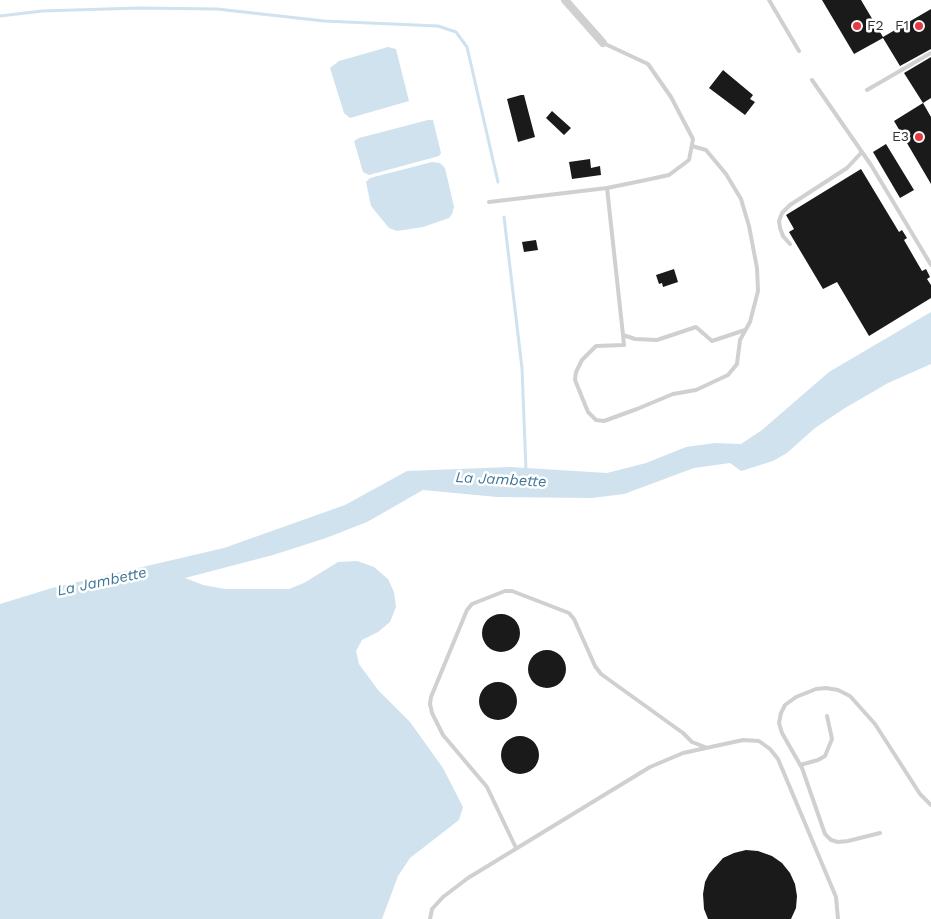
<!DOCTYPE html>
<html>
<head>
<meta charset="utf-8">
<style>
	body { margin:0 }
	canvas { display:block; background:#fff }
</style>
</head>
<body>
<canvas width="931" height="919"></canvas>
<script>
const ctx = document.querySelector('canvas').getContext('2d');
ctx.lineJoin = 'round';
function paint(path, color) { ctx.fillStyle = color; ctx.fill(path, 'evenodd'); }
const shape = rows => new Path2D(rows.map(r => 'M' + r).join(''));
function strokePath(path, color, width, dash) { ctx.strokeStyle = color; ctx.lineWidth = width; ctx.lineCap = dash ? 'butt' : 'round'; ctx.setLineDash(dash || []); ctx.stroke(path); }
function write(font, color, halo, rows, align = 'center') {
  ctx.font = font + ' "Work Sans",sans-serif'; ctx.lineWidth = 5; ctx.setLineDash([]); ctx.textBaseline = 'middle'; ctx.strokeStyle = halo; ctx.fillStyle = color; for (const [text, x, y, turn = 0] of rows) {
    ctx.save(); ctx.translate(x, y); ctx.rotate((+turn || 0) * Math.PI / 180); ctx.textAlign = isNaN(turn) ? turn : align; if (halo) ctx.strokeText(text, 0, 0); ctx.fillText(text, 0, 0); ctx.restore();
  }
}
paint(shape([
	[388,47,396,49,409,101,350,118,344,113,330,68,339,61],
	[428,120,433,120,441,153,439,156,369,175,363,172,354,141,359,138],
	[432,162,440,163,445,168,454,207,452,214,449,218,423,227,397,231,389,228,371,206,366,182,370,178],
	[931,312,931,364,888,383,845,408,815,428,787,453,773,461,741,471,730,463,694,468,624,494,592,498,497,497,423,490,367,522,326,538,273,555,185,578,203,585,225,589,289,589,304,583,338,562,357,561,374,567,388,579,394,592,396,607,390,622,378,632,362,640,356,651,359,664,378,690,410,722,443,768,463,807,459,820,410,858,398,876,382,919,0,919,0,604,52,588,224,548,345,505,407,471,510,467,607,473,646,463,686,447,715,443,741,444,762,430,829,372]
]), '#cfe2ee');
strokePath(shape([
	[0,16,42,11,138,8,217,9,324,21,438,26,456,32,467,47,498,182],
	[504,217,522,368,526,471]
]), '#cfe2ee', 3);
paint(shape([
	[822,0,861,0,883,37,931,9,931,49,900,66,883,38,854,54],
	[931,57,931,98,923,103,931,117,931,184,894,121,923,103,904,73],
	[723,70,753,95,750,99,755,102,745,115,709,88],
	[521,95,524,95,535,137,518,142,507,99],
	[552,111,571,128,564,135,546,118],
	[886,144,914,190,900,198,873,152],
	[590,159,591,168,600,166,601,175,572,179,569,162],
	[861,169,899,232,902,230,907,238,904,240,922,271,926,269,930,277,927,279,931,285,931,298,869,336,837,282,823,289,789,232,794,229,786,215],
	[536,240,538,250,524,252,522,242],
	[674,269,678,282,663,287,662,283,659,284,656,275],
	'482 633a19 19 0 1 1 38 0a19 19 0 1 1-38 0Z',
	'528 669a19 19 0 1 1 38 0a19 19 0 1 1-38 0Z',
	'479 701a19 19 0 1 1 38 0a19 19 0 1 1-38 0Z',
	'501 755a19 19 0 1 1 38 0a19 19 0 1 1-38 0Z',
	[746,850,758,851,772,856,782,863,790,873,795,884,797,896,796,908,791,919,708,919,704,909,703,894,705,882,709,874,723,858,734,853]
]), '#1a1a1a');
strokePath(shape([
	[769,0,799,51],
	[812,80,871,165,931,265],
	[867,90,931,53],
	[607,188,623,335,635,339,657,340,696,327,712,341,745,330],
	[489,202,607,188,646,180,669,175,689,160,693,139,671,97,648,64,603,43],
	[790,244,783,236,780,228,779,221,782,213,790,205,847,168,862,152],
	[623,335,624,345,596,346,582,360,576,372,575,380,588,412,596,420,604,421,637,409,673,394,696,390,728,375,737,364,740,340,750,322,758,291,757,268,749,226,741,199,726,174,706,150,692,146],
	[800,765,818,760,825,756,832,739,827,716],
	[880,833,848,841,838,842,831,840,825,834,802,768,782,733,779,723,781,713,785,705,796,697,816,689,826,688,838,690,850,696,875,724,920,794,931,805],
	[516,848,487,787,443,735,432,713,430,704,431,697,467,610,472,604,505,591,512,591,569,613,574,619,595,666,601,674,683,733,692,742,705,747],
	[430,919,432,909,443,897,468,878,650,767,683,753,743,740,759,741,770,749,778,759,836,897,838,919]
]), '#d0d0d0', 4);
strokePath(shape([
	[565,0,603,43]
]), '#d0d0d0', 8);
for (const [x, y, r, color] of [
	[857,26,5,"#e63946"],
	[919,26,5,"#e63946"],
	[919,137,5,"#e63946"]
]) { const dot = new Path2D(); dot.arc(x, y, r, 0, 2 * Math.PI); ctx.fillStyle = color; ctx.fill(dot); strokePath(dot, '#fff', 2); }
write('14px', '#333', '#fff', [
	["F2",867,26,"left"],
	["F1",909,26],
	["E3",909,137]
], 'right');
write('italic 15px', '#3f7597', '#fff', [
	["La Jambette",501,480,3],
	["La Jambette",102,582,-12]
]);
</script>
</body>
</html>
